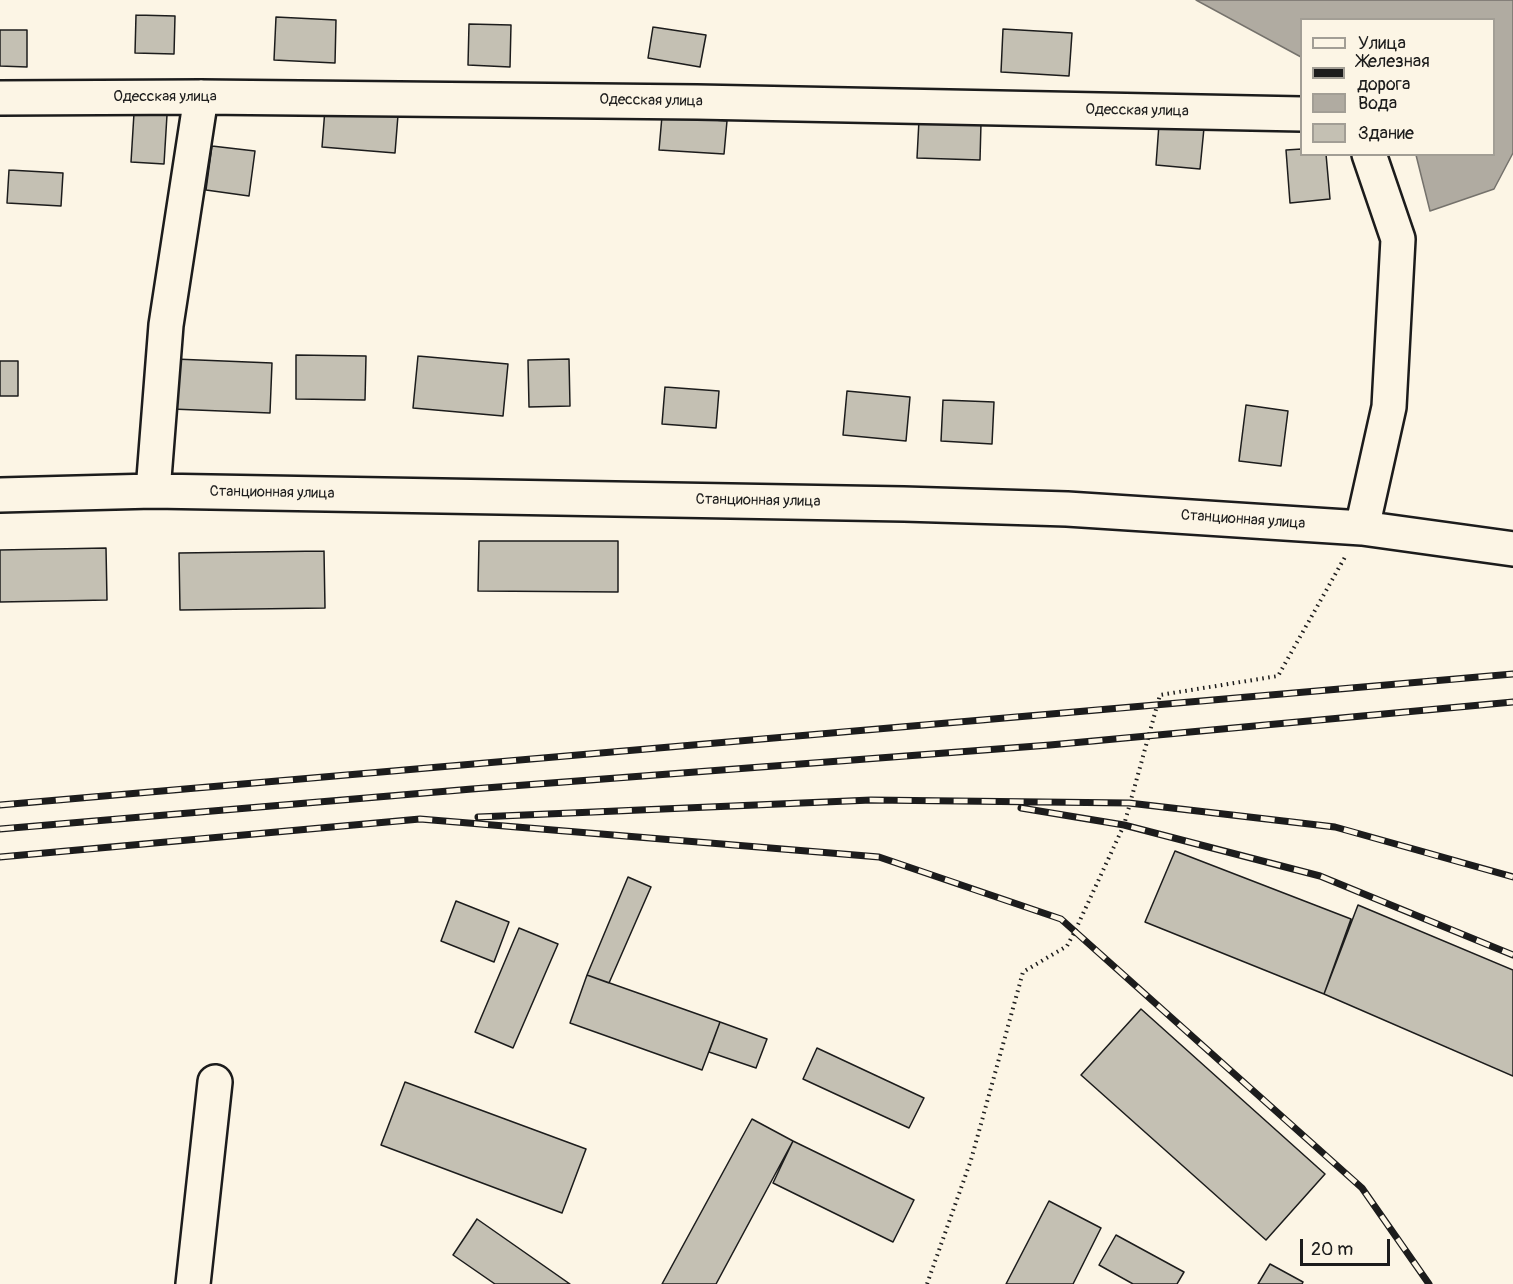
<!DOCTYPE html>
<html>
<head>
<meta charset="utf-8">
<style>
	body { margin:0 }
	#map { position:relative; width:1513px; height:1284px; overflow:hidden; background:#fcf5e5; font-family:Pangolin,sans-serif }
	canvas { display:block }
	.legend { position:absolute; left:1300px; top:18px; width:195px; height:138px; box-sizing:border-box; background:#fcf5e5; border:2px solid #a29e95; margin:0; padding:8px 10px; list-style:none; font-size:18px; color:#1c1c1c }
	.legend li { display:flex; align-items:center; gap:12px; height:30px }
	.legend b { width:30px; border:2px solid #a29e95 }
	.scale { position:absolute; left:1300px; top:1239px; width:90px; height:27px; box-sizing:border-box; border:3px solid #1c1c1c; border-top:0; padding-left:8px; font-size:18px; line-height:21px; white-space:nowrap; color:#1c1c1c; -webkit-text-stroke:4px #fcf5e5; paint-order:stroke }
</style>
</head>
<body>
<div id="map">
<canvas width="1513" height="1284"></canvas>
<ul class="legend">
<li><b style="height:8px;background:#fcf5e5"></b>Улица</li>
<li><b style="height:8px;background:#1c1c1c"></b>Железная дорога</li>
<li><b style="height:16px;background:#b0aba1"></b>Вода</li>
<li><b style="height:16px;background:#c4c0b3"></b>Здание</li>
</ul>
<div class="scale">20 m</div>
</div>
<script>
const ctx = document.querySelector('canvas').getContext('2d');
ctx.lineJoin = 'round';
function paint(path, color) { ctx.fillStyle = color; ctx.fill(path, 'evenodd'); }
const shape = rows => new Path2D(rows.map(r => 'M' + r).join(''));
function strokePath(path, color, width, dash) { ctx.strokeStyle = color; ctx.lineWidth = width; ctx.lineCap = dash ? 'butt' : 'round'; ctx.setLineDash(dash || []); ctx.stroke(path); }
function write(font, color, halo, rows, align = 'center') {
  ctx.font = font + ' Pangolin,sans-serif'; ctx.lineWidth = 6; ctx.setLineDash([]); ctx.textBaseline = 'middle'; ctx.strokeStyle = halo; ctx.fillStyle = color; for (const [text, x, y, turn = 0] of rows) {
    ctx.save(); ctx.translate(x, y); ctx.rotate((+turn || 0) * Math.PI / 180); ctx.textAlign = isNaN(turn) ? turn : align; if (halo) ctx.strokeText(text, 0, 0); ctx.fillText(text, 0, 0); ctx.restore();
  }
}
const water = shape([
	[1196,0,1513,0,1513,153,1494,189,1430,211,1416,155,1494,154,1494,20,1302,20,1301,57,1196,0]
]);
paint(water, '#b0aba1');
strokePath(water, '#75726c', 1.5);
const building = shape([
	[136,15,175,16,174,54,135,53,136,15],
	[276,17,336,20,335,63,274,60,276,17],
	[469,24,511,25,510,67,468,65,469,24],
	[653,27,706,35,700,67,648,58,653,27],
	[1003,29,1072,33,1069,76,1001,72,1003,29],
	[0,30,27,30,27,67,0,66,0,30],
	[325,109,398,115,395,153,322,147,325,109],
	[134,113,167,115,164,164,131,162,134,113],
	[662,116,727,121,724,154,659,150,662,116],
	[919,120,981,123,980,160,917,158,919,120],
	[1159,124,1204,128,1200,169,1156,165,1159,124],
	[212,146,255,151,249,196,206,190,212,146],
	[1302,149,1302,154,1326,154,1330,199,1290,203,1286,150,1302,149],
	[9,170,63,173,61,206,7,203,9,170],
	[296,355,366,356,365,400,296,399,296,355],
	[418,356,508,364,503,416,413,408,418,356],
	[175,359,272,363,270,413,172,409,175,359],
	[569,359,570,406,529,407,528,360,569,359],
	[0,361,18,361,18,396,0,396,0,361],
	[665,387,719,391,716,428,662,424,665,387],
	[847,391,910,397,906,441,843,435,847,391],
	[943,400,994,402,992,444,941,441,943,400],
	[1246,405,1288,411,1281,466,1239,461,1246,405],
	[479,541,618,541,618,592,478,591,479,541],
	[106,548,107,600,0,602,0,550,106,548],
	[324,551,325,608,180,610,179,553,324,551],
	[1175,851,1351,919,1324,994,1145,922,1175,851],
	[628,877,651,887,609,983,587,975,628,877],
	[456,901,509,922,494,962,441,941,456,901],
	[1358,905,1513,970,1513,1076,1324,994,1358,905],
	[519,928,558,944,513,1048,475,1032,519,928],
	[587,975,720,1022,702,1070,570,1023,587,975],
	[1141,1009,1325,1174,1266,1240,1081,1075,1141,1009],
	[720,1022,767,1039,756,1068,709,1052,720,1022],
	[817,1048,924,1098,909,1128,803,1079,817,1048],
	[405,1082,586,1149,562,1213,381,1145,405,1082],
	[752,1119,793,1141,716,1284,662,1284,752,1119],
	[793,1141,914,1200,893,1242,773,1183,793,1141],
	[1049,1201,1101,1228,1073,1284,1006,1284,1049,1201],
	[477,1219,570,1284,495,1284,453,1255,477,1219],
	[1116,1235,1184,1272,1177,1284,1133,1284,1099,1265,1116,1235],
	[1270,1264,1303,1282,1302,1284,1258,1284,1270,1264]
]);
paint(building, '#c4c0b3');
strokePath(building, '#1c1c1c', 1.5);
const minor = shape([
	[0,98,201,97,697,102,1302,114],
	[153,491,166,325,201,97],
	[0,495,153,491,904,504,1067,509,1362,528,1513,549],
	[1362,528,1389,407,1398,239,1369,154],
	[193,1284,215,1082]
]);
strokePath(minor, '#1c1c1c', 38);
strokePath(shape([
	[927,1284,971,1160,1023,972,1067,946,1075,931,1124,825,1160,695,1278,676,1345,557]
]), '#1c1c1c', 4, [1.5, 4.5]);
strokePath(minor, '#fcf5e5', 33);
const rail = shape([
	[0,805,1513,674],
	[1021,808,1124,825,1320,876,1513,955],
	[478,817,871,800,1129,803,1335,827,1513,877],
	[0,829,472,789,1050,745,1513,702],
	[0,857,420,819,879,857,1061,919,1362,1188,1429,1284]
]);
strokePath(rail, '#1c1c1c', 7);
strokePath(rail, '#fcf5e5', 4.5, [14]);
write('15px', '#1c1c1c', '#fcf5e5', [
	["Одесская улица",165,97],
	["Одесская улица",651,101,1],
	["Одесская улица",1137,111,1],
	["Станционная улица",272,493,1],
	["Станционная улица",758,501,1],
	["Станционная улица",1243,520,4]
]);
</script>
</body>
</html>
